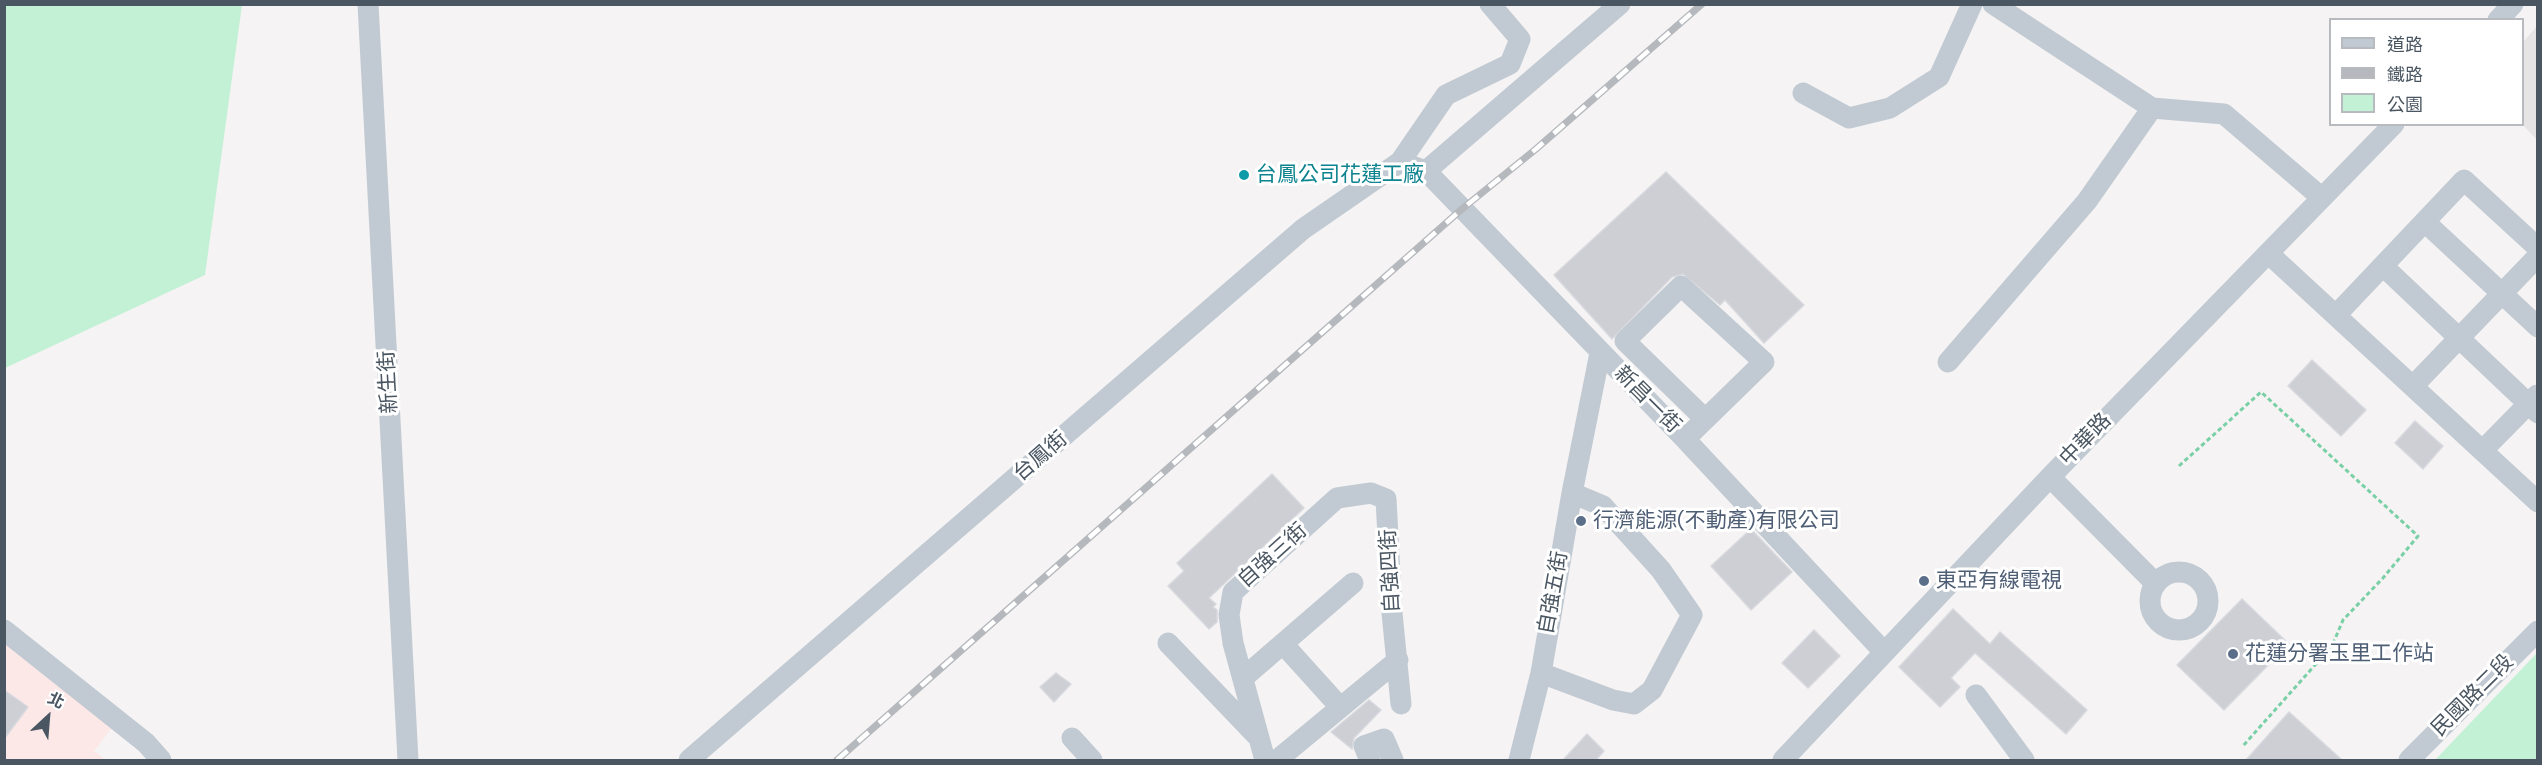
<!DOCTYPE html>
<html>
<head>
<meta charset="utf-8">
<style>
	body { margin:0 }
	#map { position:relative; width:2542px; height:765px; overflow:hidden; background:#f5f3f3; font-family:"DM Sans","Noto Sans TC",sans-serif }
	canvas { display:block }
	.frame { position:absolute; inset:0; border:6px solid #4a5661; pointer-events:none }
	.legend { position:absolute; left:2329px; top:18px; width:195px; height:108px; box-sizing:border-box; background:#fff; border:2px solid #b7bbc0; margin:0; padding:8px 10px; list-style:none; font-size:18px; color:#4a5661 }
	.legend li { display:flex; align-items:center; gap:12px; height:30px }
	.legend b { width:30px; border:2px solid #b7bbc0 }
	.north { position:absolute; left:18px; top:687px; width:60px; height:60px; -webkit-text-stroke:4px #fff; paint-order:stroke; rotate:26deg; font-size:16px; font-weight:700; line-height:24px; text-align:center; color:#4a5661 }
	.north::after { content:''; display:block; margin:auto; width:21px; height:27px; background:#4a5661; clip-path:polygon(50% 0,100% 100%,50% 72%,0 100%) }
</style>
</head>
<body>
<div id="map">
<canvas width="2542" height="765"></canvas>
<div class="frame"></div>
<ul class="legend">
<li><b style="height:8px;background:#c1cad2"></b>道路</li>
<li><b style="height:8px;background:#b5b8bd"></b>鐵路</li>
<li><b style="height:16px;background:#c3f1d5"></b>公園</li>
</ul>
<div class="north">北</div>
</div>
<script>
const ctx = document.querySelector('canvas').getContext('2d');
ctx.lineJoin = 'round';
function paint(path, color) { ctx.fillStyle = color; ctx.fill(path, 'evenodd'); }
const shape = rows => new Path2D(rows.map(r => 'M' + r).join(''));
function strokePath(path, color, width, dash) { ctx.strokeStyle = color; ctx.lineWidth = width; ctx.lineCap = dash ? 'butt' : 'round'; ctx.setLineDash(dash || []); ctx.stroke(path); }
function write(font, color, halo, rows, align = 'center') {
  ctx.font = font + ' "DM Sans","Noto Sans TC",sans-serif'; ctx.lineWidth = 6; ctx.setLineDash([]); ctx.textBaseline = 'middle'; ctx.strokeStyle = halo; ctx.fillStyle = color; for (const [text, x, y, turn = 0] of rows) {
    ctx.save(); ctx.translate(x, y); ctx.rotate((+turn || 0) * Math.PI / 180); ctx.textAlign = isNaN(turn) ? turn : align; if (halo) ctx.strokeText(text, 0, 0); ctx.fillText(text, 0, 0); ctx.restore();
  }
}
paint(shape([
	[2537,26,2537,140,2522,124,2523,42]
]), '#e6e4e5');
paint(shape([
	[4,640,114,725,94,751,106,760,5,760]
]), '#fce8e6');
paint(shape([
	[4,5,242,5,205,275,5,368],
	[2537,653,2537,760,2435,760]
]), '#c3f1d5');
const building = shape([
	[1666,172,1804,305,1764,343,1725,300,1720,305,1683,274,1672,277,1612,339,1554,275,1666,172],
	[2312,360,2366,410,2341,436,2288,386,2312,360],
	[2415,421,2443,446,2423,469,2395,443,2415,421],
	[1272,474,1304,508,1209,598,1216,604,1213,607,1217,610,1217,622,1209,629,1168,586,1184,571,1177,563,1272,474],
	[1751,529,1792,572,1751,610,1711,566,1751,529],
	[2242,599,2289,644,2224,710,2177,665,2242,599],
	[1953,609,1990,644,2000,632,2087,710,2066,734,1975,653,1951,678,1960,687,1940,707,1899,667,1953,609],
	[1814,630,1840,656,1808,688,1782,663,1814,630],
	[1056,673,1071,684,1054,702,1040,687,1056,673],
	[4,690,28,707,4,739,4,690],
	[1369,700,1381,710,1354,738,1352,749,1331,732,1369,700],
	[2289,712,2342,760,2246,760,2289,712],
	[1587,734,1604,751,1596,760,1563,760,1587,734]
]);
paint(building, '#cdcfd5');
strokePath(building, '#d7d9de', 1.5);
strokePath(shape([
	[2179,466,2261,392,2418,536,2383,578,2343,620,2332,646,2242,747]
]), '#7ad0a6', 3, [4.5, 3]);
strokePath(shape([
	[368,4,408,760],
	[1993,4,2152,108,2224,114,2322,198],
	[2498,20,2513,4],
	[1803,93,1849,118,1890,108,1939,77,1972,4],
	[1400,162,1426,171,1685,439,1884,652],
	[1426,171,1620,4],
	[2425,222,2538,327],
	[2268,253,2538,502],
	[2383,266,2538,413],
	[2337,314,2464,180,2538,248],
	[1948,362,2087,201,2152,108],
	[2414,385,2538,256],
	[1685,439,1764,362,1681,286,1625,341,1705,419],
	[2483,450,2537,395],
	[2050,477,2156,584],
	'2150 601a29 29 0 1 1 58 0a29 29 0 1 1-58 0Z',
	[4,630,146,743,161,760],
	[1168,643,1256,735],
	[1284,645,1340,707],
	[1541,673,1613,700,1634,704,1652,690,1692,615,1661,570,1603,506,1572,493],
	[1243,678,1353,583],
	[1976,695,2024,760],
	[1072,738,1092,760],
	[689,760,1303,229,1400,162,1446,95,1510,64,1520,39,1490,4],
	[1265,760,1233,643,1229,615,1233,592,1337,498,1371,493,1386,499,1392,613,1401,704],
	[1277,760,1398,660],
	[1370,760,1364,746,1384,739,1393,760],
	[1519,760,1541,673,1572,493,1600,353],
	[1783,760,2050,477,2394,124],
	[2409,760,2538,631]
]), '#c1cad2', 21);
const rail = shape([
	[837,760,1462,209,1536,149,1702,4]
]);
strokePath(rail, '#b5b8bd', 7);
strokePath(rail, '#fff', 4.5, [14]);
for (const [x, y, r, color] of [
	[1244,175,6,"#0f9aa8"],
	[1581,521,6,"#5c6f8a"],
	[1924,581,6,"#5c6f8a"],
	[2233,654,6,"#5c6f8a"]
]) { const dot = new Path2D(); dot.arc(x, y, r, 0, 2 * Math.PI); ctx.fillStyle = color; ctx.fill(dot); strokePath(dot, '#fff', 2); }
write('21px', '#0d838f', '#fff', [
	["台鳳公司花蓮工廠",1256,175]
], 'left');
write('21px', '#4a5661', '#fff', [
	["新生街",389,382,-93],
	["新昌一街",1647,400,45],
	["中華路",2086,440,-46],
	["台鳳街",1041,457,-41],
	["自強三街",1273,556,-42],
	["自強四街",1391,571,-93],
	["自強五街",1554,593,-80],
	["民國路二段",2473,696,-45]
]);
write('21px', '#4e5e75', '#fff', [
	["行濟能源(不動產)有限公司",1593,521],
	["東亞有線電視",1936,581],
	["花蓮分署玉里工作站",2245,654]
], 'left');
</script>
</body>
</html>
